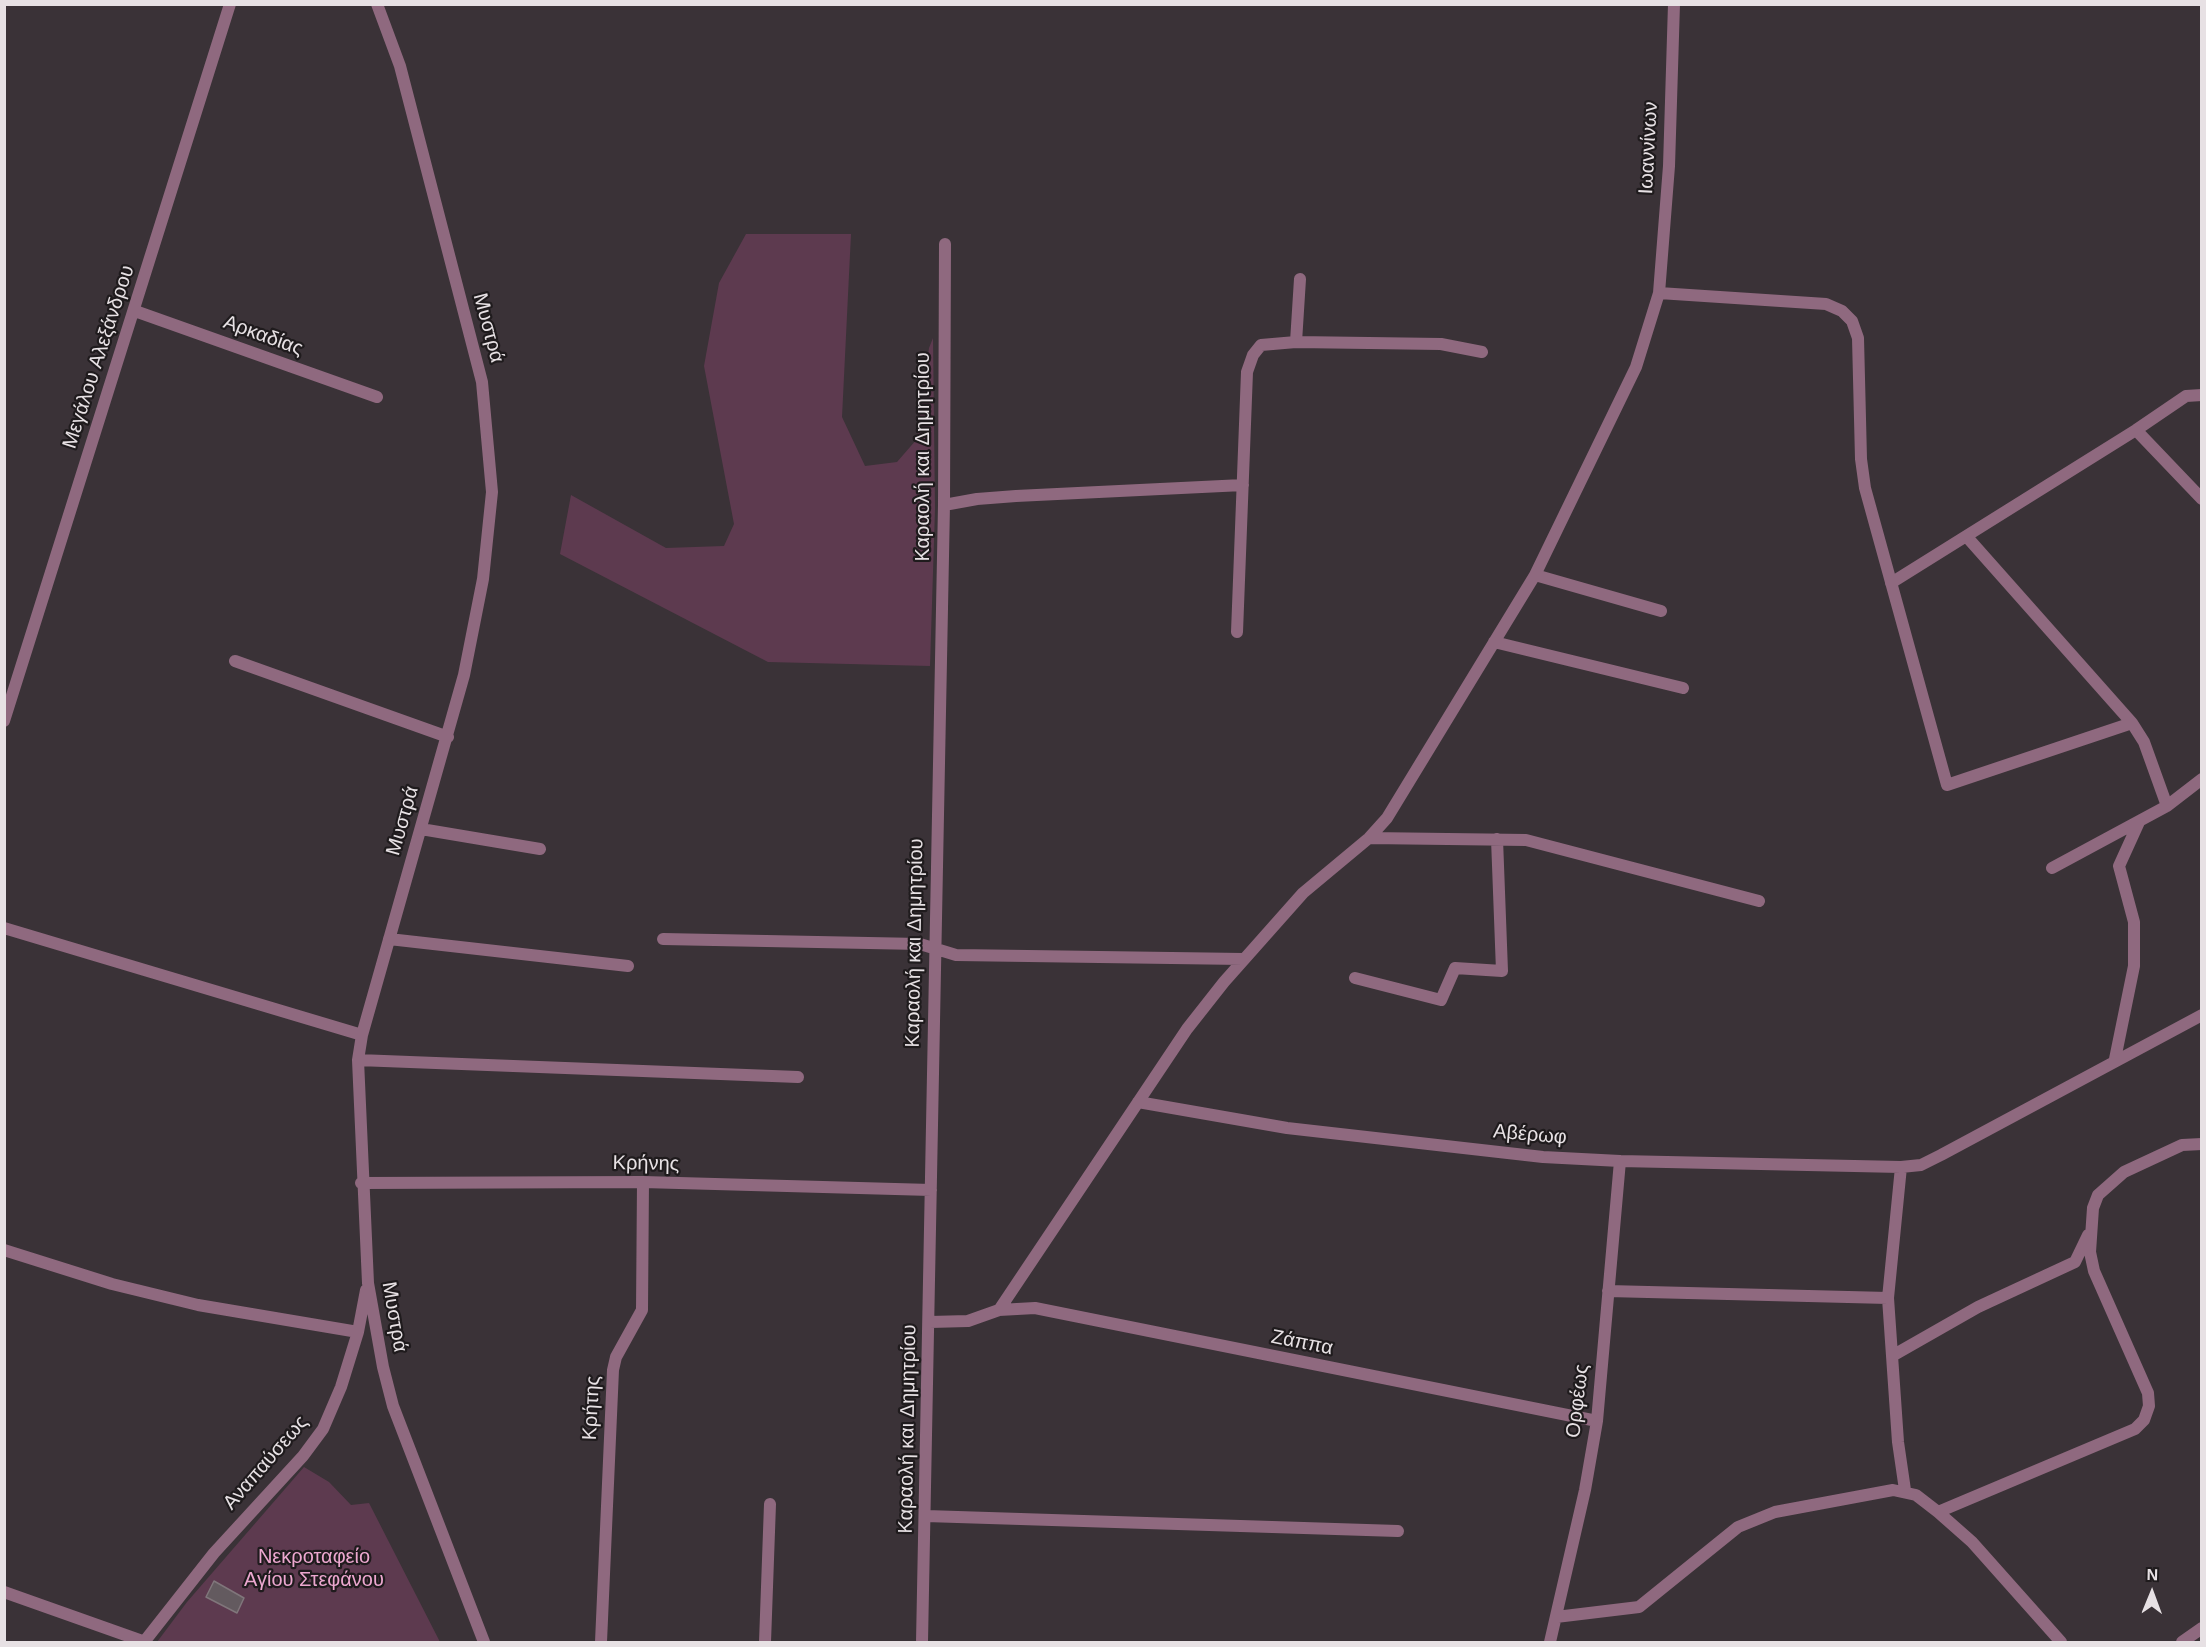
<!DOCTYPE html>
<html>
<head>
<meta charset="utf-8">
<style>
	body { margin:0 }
	#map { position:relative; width:2206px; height:1647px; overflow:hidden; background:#3a3237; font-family:Arial,sans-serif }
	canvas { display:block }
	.frame { position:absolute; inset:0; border:6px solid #e7e1e4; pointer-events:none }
	.north { position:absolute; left:2122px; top:1563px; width:60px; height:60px; -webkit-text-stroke:4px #1f1b1d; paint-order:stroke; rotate:1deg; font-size:16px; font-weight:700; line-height:24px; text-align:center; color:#e7e1e4 }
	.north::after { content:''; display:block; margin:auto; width:21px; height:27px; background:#e7e1e4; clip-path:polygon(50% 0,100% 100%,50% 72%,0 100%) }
</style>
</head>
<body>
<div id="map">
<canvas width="2206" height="1647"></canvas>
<div class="frame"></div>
<div class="north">N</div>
</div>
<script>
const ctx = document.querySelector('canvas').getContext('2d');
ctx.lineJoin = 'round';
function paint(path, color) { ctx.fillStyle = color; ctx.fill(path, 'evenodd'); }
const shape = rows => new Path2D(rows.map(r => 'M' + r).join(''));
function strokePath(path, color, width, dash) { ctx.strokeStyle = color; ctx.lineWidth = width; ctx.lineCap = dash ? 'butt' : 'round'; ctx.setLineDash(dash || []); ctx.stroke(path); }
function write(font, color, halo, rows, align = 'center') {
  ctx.font = font + ' Arial,sans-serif'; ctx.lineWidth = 4.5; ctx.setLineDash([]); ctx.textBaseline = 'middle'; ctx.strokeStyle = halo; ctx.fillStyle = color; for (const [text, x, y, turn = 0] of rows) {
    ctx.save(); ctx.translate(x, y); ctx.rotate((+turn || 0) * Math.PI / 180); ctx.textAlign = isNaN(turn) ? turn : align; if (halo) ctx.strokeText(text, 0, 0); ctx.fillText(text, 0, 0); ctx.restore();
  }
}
paint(shape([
	[746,234,851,234,842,417,865,466,897,462,917,439,929,348,933,338,935,509,930,666,768,662,560,554,571,495,666,548,724,546,734,524,704,366,719,283],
	[304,1467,329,1482,351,1505,369,1503,440,1642,157,1642,187,1602]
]), '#5d3a4f');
const building = shape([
	[214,1581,244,1598,237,1613,206,1597,214,1581]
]);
paint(building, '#635a5f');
strokePath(building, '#80767b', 1.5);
strokePath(shape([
	[377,4,400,66,482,382,492,492,483,579,464,675,362,1035,358,1060,368,1283,383,1367,393,1406,484,1642],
	[1659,293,1669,166,1674,4],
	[135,311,377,397],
	[1296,342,1300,279],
	[2136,430,2186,396,2202,395],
	[944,505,977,499,1016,496,1243,485],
	[1967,537,2132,723,2144,742,2167,806],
	[1535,575,1636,367,1659,293,1826,304,1842,311,1852,321,1858,338,1861,459,1865,488,1947,785,2132,723],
	[1891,583,2136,430,2202,499],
	[1237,632,1247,372,1253,355,1261,345,1296,342,1441,344,1482,352],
	[1494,642,1683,688],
	[235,661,448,737],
	[4,721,230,4],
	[421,829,540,849],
	[1369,838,1526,840,1759,901],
	[2052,868,2167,806,2202,779],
	[4,928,362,1035],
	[389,939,628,966],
	[663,939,920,944,956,955,1243,959],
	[1355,978,1441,1000,1455,968,1502,971,1497,839],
	[2115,1059,2134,966,2134,922,2119,866,2139,822],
	[358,1060,798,1077],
	[1138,1102,1287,1128,1543,1157,1620,1161,1901,1167,1921,1165,1941,1155,2202,1015],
	[1901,1167,1888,1298,1898,1442,1905,1490],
	[361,1183,643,1182,931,1190],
	[4,1250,112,1284,198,1305,358,1332],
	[1608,1291,1888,1298],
	[999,1310,1035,1308,1597,1421],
	[930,1322,968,1321,999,1310,1187,1029,1224,982,1303,893,1369,838,1387,818,1535,575,1661,611],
	[1892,1356,1978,1307,2075,1262,2088,1235],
	[1938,1512,1972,1542,2061,1642],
	[926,1516,1398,1531],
	[4,1592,145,1642],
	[1556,1617,1639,1607,1738,1527,1775,1512,1893,1490,1916,1495,1938,1512,2135,1429,2144,1420,2149,1406,2148,1393,2094,1271,2090,1252,2093,1208,2098,1195,2124,1172,2182,1145,2202,1144],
	[144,1642,214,1553,303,1456,323,1429,341,1387,358,1332,366,1290],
	[601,1642,613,1370,616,1357,642,1310,643,1182],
	[765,1642,770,1504],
	[922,1642,944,505,945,244],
	[1550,1642,1585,1490,1597,1421,1620,1161],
	[2182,1642,2202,1628]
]), '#8f697f', 12);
write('20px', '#e7e1e4', '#1f1b1d', [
	["Ιωαννίνων",1649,148,-87],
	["Μυστρά",488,328,75],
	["Αρκαδίας",263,336,20],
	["Μεγάλου Αλεξάνδρου",99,357,-72],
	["Καραολή και Δημητρίου",923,457,-90],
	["Μυστρά",403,821,-74],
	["Καραολή και Δημητρίου",915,943,-89],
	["Αβέρωφ",1530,1135,5],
	["Κρήνης",646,1164,1],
	["Μυστρά",394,1317,80],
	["Ζάππα",1302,1343,11],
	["Ορφέως",1578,1401,-83],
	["Κρήτης",592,1408,-87],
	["Καραολή και Δημητρίου",908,1429,-89],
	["Αναπαύσεως",266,1463,-49]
]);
write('20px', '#eca7cf', '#1f1b1d', [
	["Νεκροταφείο",314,1557],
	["Αγίου Στεφάνου",314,1580]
]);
</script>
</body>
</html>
